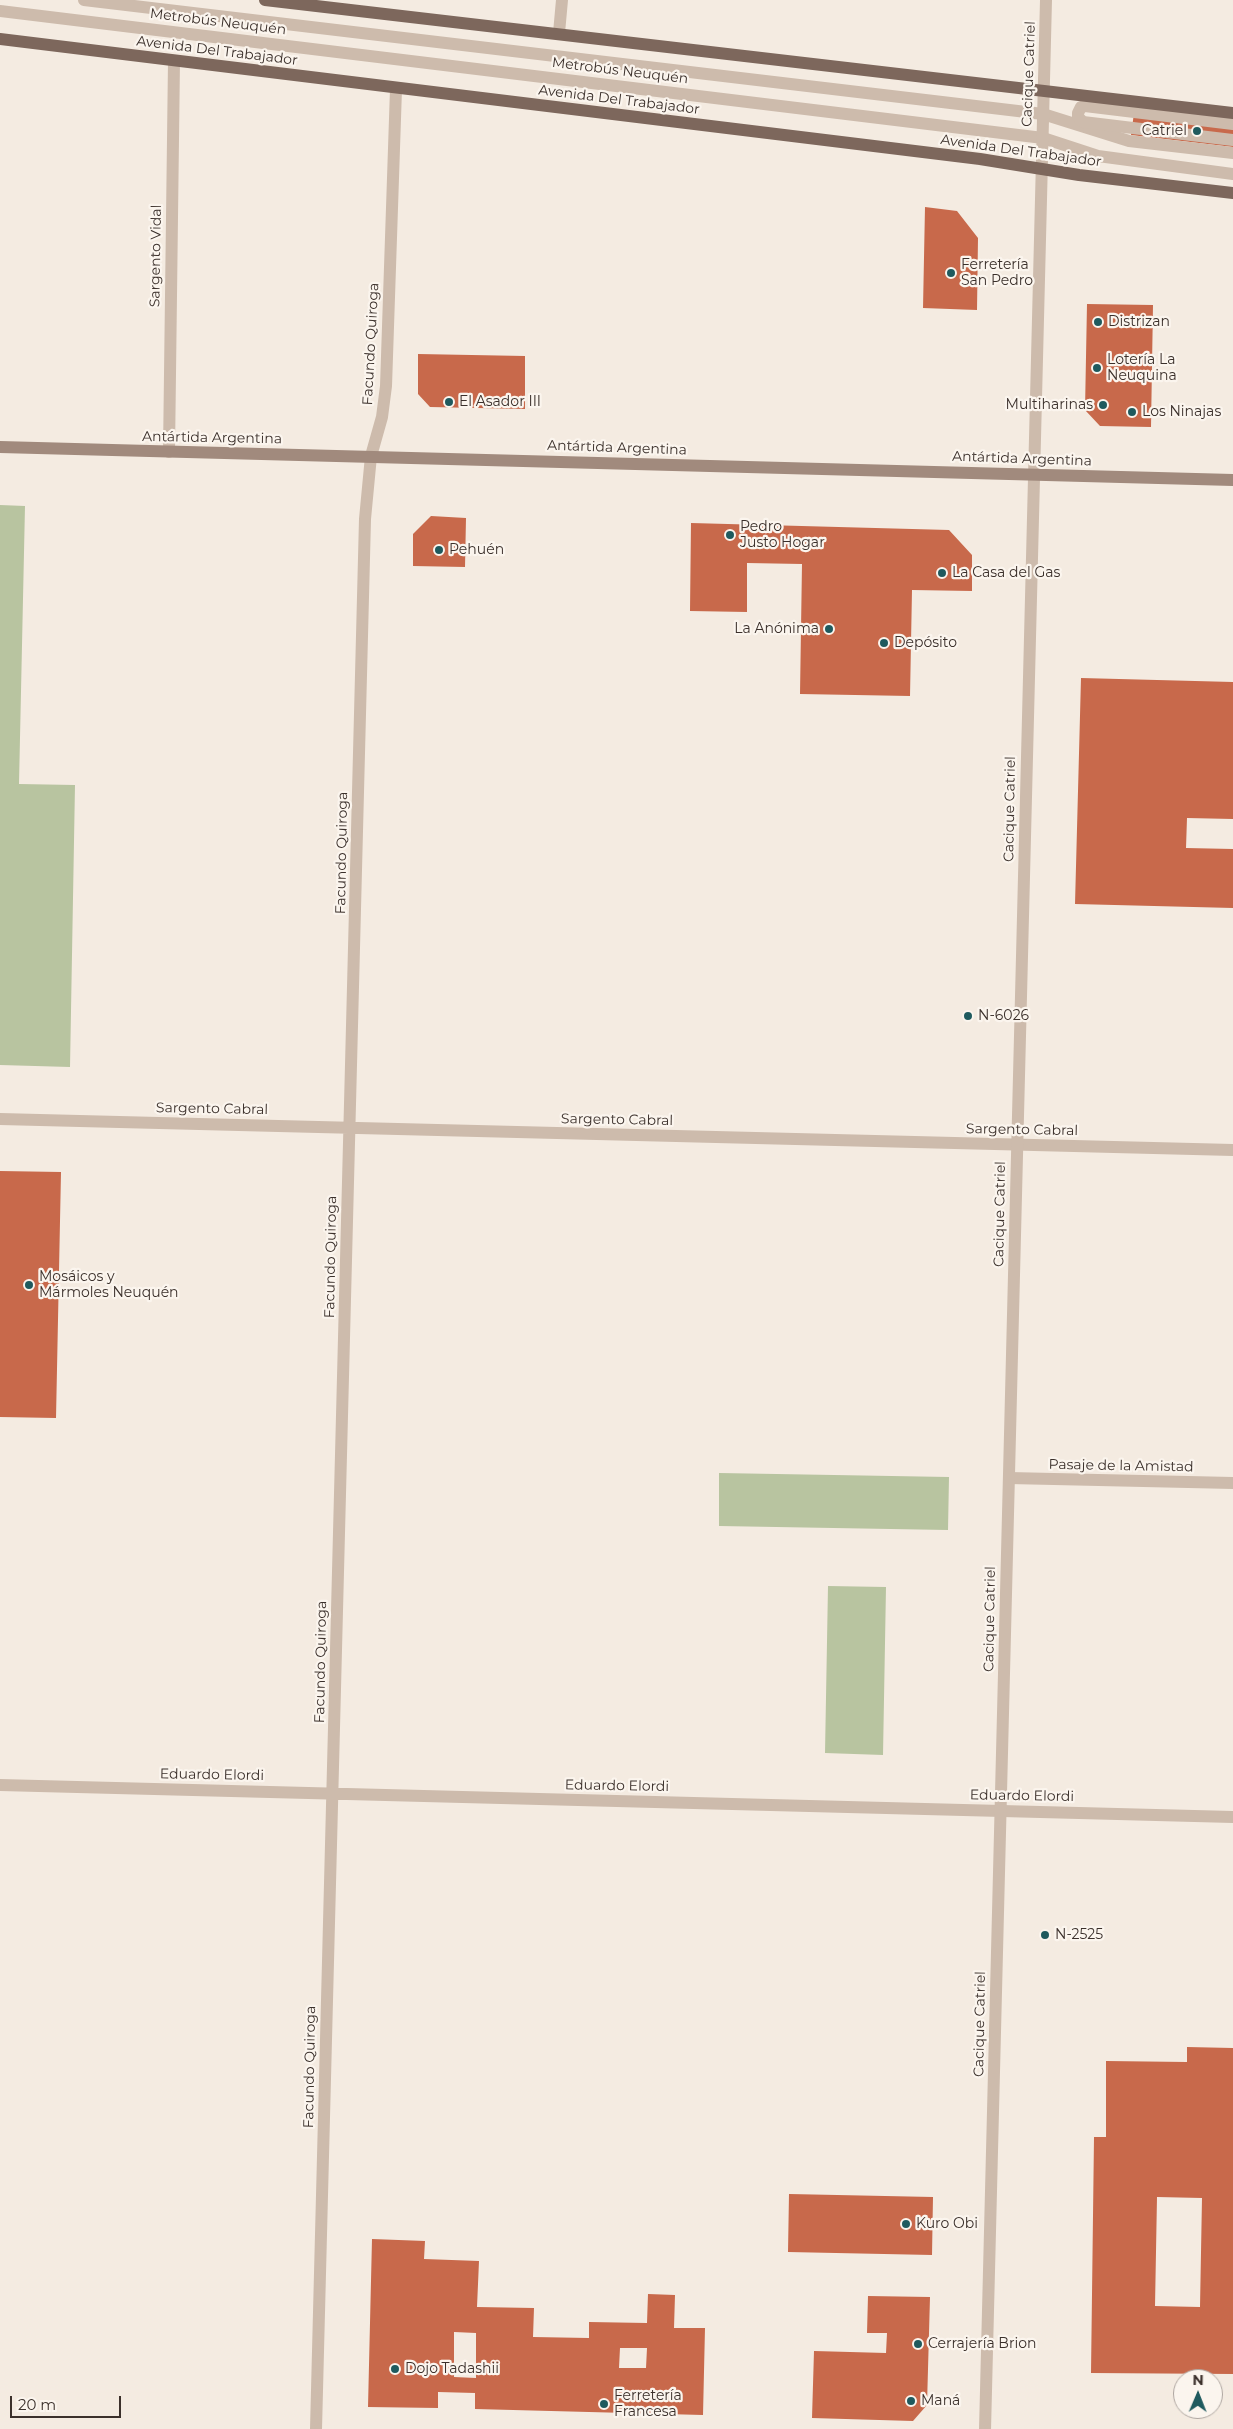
<!DOCTYPE html>
<html>
<head>
<meta charset="utf-8">
<style>
	body { margin:0 }
	#map { position:relative; width:1233px; height:2429px; overflow:hidden; background:#f4ebe1; font-family:Montserrat,sans-serif }
	canvas { display:block }
	.north { position:absolute; left:1173px; top:2369px; width:50px; height:50px; box-sizing:border-box; background:#fbf5ee; border:1px solid #aea6a0; border-radius:50%; rotate:1deg; font-size:14px; font-weight:700; line-height:20px; text-align:center; color:#3b302b }
	.north::after { content:''; display:block; margin:auto; width:18px; height:22px; background:#1f5a5e; clip-path:polygon(50% 0,100% 100%,50% 72%,0 100%) }
	.scale { position:absolute; left:10px; top:2396px; width:111px; height:22px; box-sizing:border-box; border:2px solid #3b302b; border-top:0; padding-left:6px; font-size:15px; line-height:18px; white-space:nowrap; color:#3b302b; -webkit-text-stroke:4px #fbf5ee; paint-order:stroke }
</style>
</head>
<body>
<div id="map">
<canvas width="1233" height="2429"></canvas>
<div class="north">N</div>
<div class="scale">20 m</div>
</div>
<script>
const ctx = document.querySelector('canvas').getContext('2d');
ctx.lineJoin = 'round';
function paint(path, color) { ctx.fillStyle = color; ctx.fill(path, 'evenodd'); }
const shape = rows => new Path2D(rows.map(r => 'M' + r).join(''));
function strokePath(path, color, width, dash) { ctx.strokeStyle = color; ctx.lineWidth = width; ctx.lineCap = dash ? 'butt' : 'round'; ctx.setLineDash(dash || []); ctx.stroke(path); }
function write(font, color, halo, rows, align = 'center') {
  ctx.font = font + ' Montserrat,sans-serif'; ctx.lineWidth = 4.5; ctx.setLineDash([]); ctx.textBaseline = 'middle'; ctx.strokeStyle = halo; ctx.fillStyle = color; for (const [text, x, y, turn = 0] of rows) {
    ctx.save(); ctx.translate(x, y); ctx.rotate((+turn || 0) * Math.PI / 180); ctx.textAlign = isNaN(turn) ? turn : align; if (halo) ctx.strokeText(text, 0, 0); ctx.fillText(text, 0, 0); ctx.restore();
  }
}
paint(shape([
	[0,505,25,506,19,784,75,785,70,1067,0,1065],
	[719,1473,949,1477,948,1530,719,1526],
	[828,1586,886,1587,883,1755,825,1753]
]), '#b8c4a0');
paint(shape([
	[1134,113,1233,124,1233,147,1131,135],
	[925,207,957,211,978,238,977,310,923,308],
	[1087,304,1153,305,1151,427,1100,426,1085,410],
	[418,354,525,356,525,409,430,407,418,394],
	[431,516,466,518,465,567,413,566,413,534],
	[691,523,949,530,972,555,972,591,912,590,910,696,800,694,802,564,747,563,747,612,690,611],
	[1081,678,1233,682,1233,819,1187,818,1186,848,1233,849,1233,908,1075,904],
	[0,1171,61,1172,56,1418,0,1417],
	[1187,2047,1233,2048,1233,2374,1091,2373,1094,2137,1106,2137,1106,2061,1187,2062],
	[1157,2197,1202,2198,1200,2307,1155,2306],
	[789,2194,933,2197,932,2255,788,2252],
	[372,2239,425,2241,424,2259,479,2261,477,2307,534,2308,533,2337,589,2338,589,2322,647,2323,648,2294,675,2295,674,2328,705,2328,703,2415,475,2409,475,2393,438,2392,438,2408,368,2407],
	[454,2332,476,2333,476,2378,454,2377],
	[620,2348,647,2348,646,2368,619,2368],
	[868,2296,930,2297,927,2405,913,2421,812,2418,814,2351,886,2353,887,2333,867,2333]
]), '#c8694b');
strokePath(shape([
	[84,0,1043,114,1129,141,1233,153],
	[0,11,1043,138,1098,156,1233,174]
]), '#cdbbac', 12);
strokePath(shape([
	[1233,124,1085,106,1081,107,1078,113,1078,117,1083,122,1233,140]
]), '#cdbbac', 12);
strokePath(shape([
	[559,33,562,0],
	[169,452,174,61],
	[0,1119,1233,1150],
	[1009,1478,1233,1483],
	[0,1785,1233,1817],
	[316,2429,365,519,371,456,382,417,386,386,396,89]
]), '#cdbbac', 12);
strokePath(shape([
	[985,2429,1046,0]
]), '#cdbbac', 12);
strokePath(shape([
	[0,447,1233,480]
]), '#a18a7d', 12);
strokePath(shape([
	[265,0,1233,113],
	[0,39,980,159,1079,175,1233,193]
]), '#7d675c', 12);
for (const [x, y, r, color] of [
	[1197,131,5,"#1f5a5e"],
	[951,273,5,"#1f5a5e"],
	[1098,322,5,"#1f5a5e"],
	[1097,368,5,"#1f5a5e"],
	[449,402,5,"#1f5a5e"],
	[1103,405,5,"#1f5a5e"],
	[1132,412,5,"#1f5a5e"],
	[730,535,5,"#1f5a5e"],
	[439,550,5,"#1f5a5e"],
	[942,573,5,"#1f5a5e"],
	[829,629,5,"#1f5a5e"],
	[884,643,5,"#1f5a5e"],
	[968,1016,5,"#1f5a5e"],
	[29,1285,5,"#1f5a5e"],
	[1045,1935,5,"#1f5a5e"],
	[906,2224,5,"#1f5a5e"],
	[918,2344,5,"#1f5a5e"],
	[395,2369,5,"#1f5a5e"],
	[911,2401,5,"#1f5a5e"],
	[604,2404,5,"#1f5a5e"]
]) { const dot = new Path2D(); dot.arc(x, y, r, 0, 2 * Math.PI); ctx.fillStyle = color; ctx.fill(dot); strokePath(dot, '#fbf5ee', 2); }
write('14px', '#3b302b', '#fbf5ee', [
	["Metrobús Neuquén",218,22,7],
	["Avenida Del Trabajador",217,51,7],
	["Metrobús Neuquén",620,71,7],
	["Cacique Catriel",1029,74,-88],
	["Avenida Del Trabajador",619,100,7],
	["Avenida Del Trabajador",1021,151,8],
	["Sargento Vidal",156,256,-89],
	["Facundo Quiroga",371,344,-87],
	["Antártida Argentina",212,438,1],
	["Antártida Argentina",617,448,2],
	["Antártida Argentina",1022,459,2],
	["Cacique Catriel",1010,809,-89],
	["Facundo Quiroga",342,853,-89],
	["Sargento Cabral",212,1109,1],
	["Sargento Cabral",617,1120,1],
	["Sargento Cabral",1022,1130,1],
	["Cacique Catriel",1000,1214,-89],
	["Facundo Quiroga",331,1257,-89],
	["Pasaje de la Amistad",1121,1466,1],
	["Cacique Catriel",990,1619,-89],
	["Facundo Quiroga",321,1662,-89],
	["Eduardo Elordi",212,1775,1],
	["Eduardo Elordi",617,1786,1],
	["Eduardo Elordi",1022,1796,1],
	["Cacique Catriel",980,2024,-89],
	["Facundo Quiroga",310,2067,-89]
]);
write('14px', '#3b302b', '#fbf5ee', [
	["Catriel",1187,131,"right"],
	["Ferretería",961,265],
	["San Pedro",961,281],
	["Distrizan",1108,322],
	["Lotería La",1107,360],
	["Neuquina",1107,376],
	["El Asador III",459,402],
	["Multiharinas",1093,405,"right"],
	["Los Ninajas",1142,412],
	["Pedro",740,527],
	["Justo Hogar",740,543],
	["Pehuén",449,550],
	["La Casa del Gas",952,573],
	["La Anónima",819,629,"right"],
	["Depósito",894,643],
	["N-6026",978,1016],
	["Mosáicos y",39,1277],
	["Mármoles Neuquén",39,1293],
	["N-2525",1055,1935],
	["Kuro Obi",916,2224],
	["Cerrajería Brion",928,2344],
	["Dojo Tadashii",405,2369],
	["Ferretería",614,2396],
	["Francesa",614,2412],
	["Maná",921,2401]
], 'left');
</script>
</body>
</html>
